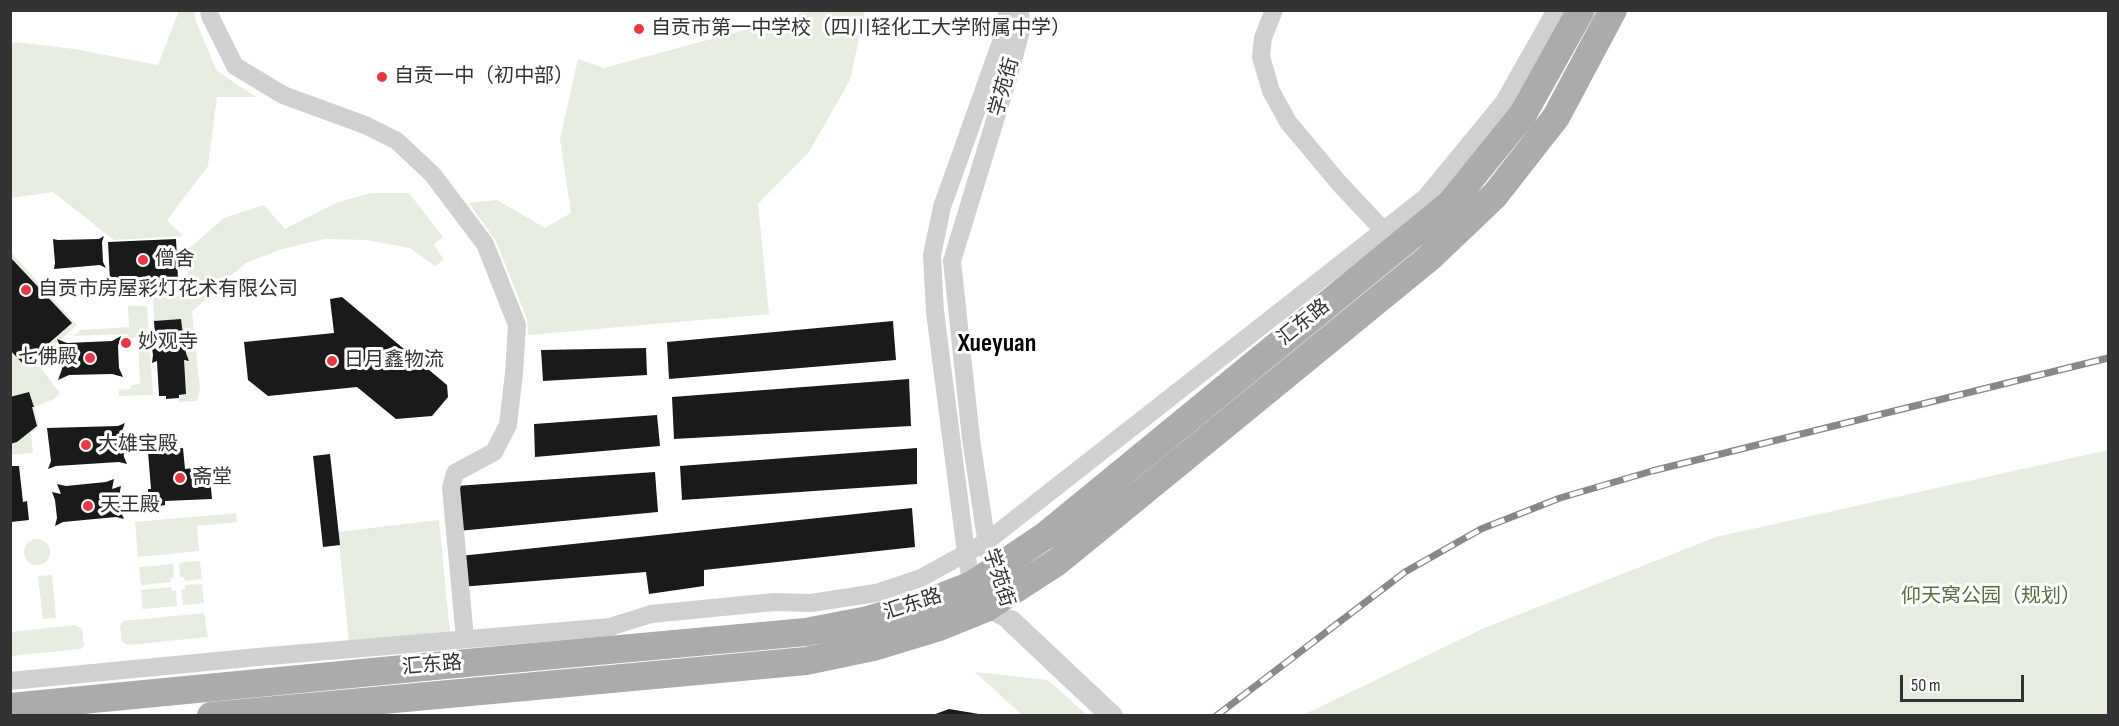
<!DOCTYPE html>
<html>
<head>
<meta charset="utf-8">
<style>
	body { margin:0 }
	#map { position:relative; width:2119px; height:726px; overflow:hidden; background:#fff; font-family:"Sofia Sans Condensed",sans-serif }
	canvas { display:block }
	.frame { position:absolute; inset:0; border:12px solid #333; pointer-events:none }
	.scale { position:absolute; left:1900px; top:675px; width:124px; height:27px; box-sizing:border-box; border:3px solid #333; border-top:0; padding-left:8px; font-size:18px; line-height:21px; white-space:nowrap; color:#333; -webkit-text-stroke:4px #fff; paint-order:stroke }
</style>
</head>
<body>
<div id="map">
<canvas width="2119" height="726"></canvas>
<div class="frame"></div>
<div class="scale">50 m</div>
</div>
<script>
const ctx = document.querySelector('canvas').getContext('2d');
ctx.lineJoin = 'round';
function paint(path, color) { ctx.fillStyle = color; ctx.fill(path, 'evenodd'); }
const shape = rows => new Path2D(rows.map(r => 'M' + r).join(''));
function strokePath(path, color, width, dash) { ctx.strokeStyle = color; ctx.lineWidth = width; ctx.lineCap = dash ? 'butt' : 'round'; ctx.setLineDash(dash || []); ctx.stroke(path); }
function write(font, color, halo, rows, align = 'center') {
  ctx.font = font + ' "Sofia Sans Condensed","Noto Sans SC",sans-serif'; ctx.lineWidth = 6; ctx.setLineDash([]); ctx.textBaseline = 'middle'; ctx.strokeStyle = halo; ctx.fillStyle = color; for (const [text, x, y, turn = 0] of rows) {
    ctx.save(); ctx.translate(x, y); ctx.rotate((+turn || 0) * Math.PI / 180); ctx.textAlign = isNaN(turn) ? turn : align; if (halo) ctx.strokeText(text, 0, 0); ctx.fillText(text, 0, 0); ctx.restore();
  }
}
paint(shape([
	[805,10,865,11,850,80,809,152,758,204,769,314,528,335,527,319,496,241,469,203,497,200,545,228,571,213,560,139,578,59,604,68,796,16],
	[179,11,195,11,195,20,217,71,256,97,217,97,208,166,167,220,183,236,114,240,53,192,11,198,11,45,16,42,74,49,158,65],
	[371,193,409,193,443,237,434,245,444,260,435,266,410,248,366,240,324,239,282,249,246,263,222,283,192,312,200,389,197,401,179,402,184,360,189,361,186,353,187,334,183,335,181,319,154,321,153,298,190,295,186,251,224,218,264,205,285,229,338,202],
	[10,251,77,325,36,362,60,393,54,399,34,407,39,427,31,433,33,453,11,455],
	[128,306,147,306,153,395,119,396,119,390,131,389,131,385,140,384,138,338,129,338,128,334,73,336,81,330,129,327],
	[2108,450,2108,715,1303,715,1482,629,1716,537],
	[236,513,237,522,197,526,199,551,138,557,135,522],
	[439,520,450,633,349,643,338,532],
	'24 552a13 13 0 1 1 26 0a13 13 0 1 1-26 0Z',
	[200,561,202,579,185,581,184,577,180,577,179,563],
	[173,564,174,578,170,578,171,582,141,585,139,567],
	[52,575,56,618,43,619,38,576],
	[202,584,204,603,183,605,181,590,185,589,185,585],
	[171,587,172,591,176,590,177,606,143,609,141,590],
	[204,613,208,637,128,645,122,642,120,627,123,621],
	[75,625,82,629,84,645,81,649,11,656,11,632],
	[975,672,1048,680,1087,715,1022,715]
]), '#e6ecdf');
paint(shape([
	[104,236,102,242,103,262,106,268,100,265,54,269,55,263,53,239,58,240,99,239],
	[176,239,178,279,110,282,108,242],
	[10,257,72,323,24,365,10,350],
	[342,297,447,385,448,397,432,416,396,419,357,387,268,396,248,380,244,342,334,333,330,299],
	[181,319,183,335,188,333,186,353,189,361,184,360,186,394,179,395,179,398,166,399,166,396,159,396,157,361,152,363,153,355,150,335,155,336,154,321],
	[893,321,896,360,669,379,667,342],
	[121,336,118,346,119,368,123,377,112,374,69,375,58,380,62,369,61,349,57,339,67,343,112,341],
	[646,348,647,375,543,381,541,350],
	[909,379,911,426,674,439,672,397],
	[29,392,34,407,32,407,37,426,17,442,10,444,10,397],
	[657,415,660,446,535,457,534,424],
	[125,423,122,431,124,457,127,464,119,462,56,466,48,469,51,461,47,428,118,426],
	[183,448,185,469,209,466,212,499,165,501,165,505,149,508,148,489,151,489,148,452],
	[917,448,917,484,682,500,680,466],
	[330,454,340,545,323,547,313,456],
	[10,466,19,466,23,502,27,501,29,520,11,522],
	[655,472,658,512,458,531,456,486],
	[114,479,112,489,121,486,119,496,121,512,124,519,116,517,63,522,55,526,57,518,55,500,52,492,61,494,57,484,66,486,106,482],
	[912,508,915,547,704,570,704,586,649,594,646,572,460,587,460,556],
	[949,709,979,714,979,716,930,716]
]), '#1a1a1a');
strokePath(shape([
	[209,10,210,16,235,66,283,95,365,125,397,141,433,175,485,244,517,325,514,373,508,425,494,452,455,473,451,488,465,638],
	[1007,10,1007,25,942,207,932,255,935,312,966,553,972,585,986,608,1011,621],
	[1274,10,1263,38,1261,57,1271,91,1288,122,1339,183,1383,230],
	[988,552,971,439,952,261,1011,68,1021,31,1020,10],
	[10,681,258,657,610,627,651,614,774,602,811,603,876,593,921,578,986,542,1426,197,1504,102,1556,10]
]), '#d0d0d0', 18);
strokePath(shape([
	[1011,621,1112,716]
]), '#d0d0d0', 22);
strokePath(shape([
	[10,707,445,665,806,632,868,620,926,603,972,585,1046,535,1450,204,1523,114,1581,10],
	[211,716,806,661,873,647,939,627,986,608,1057,562,1429,258,1495,195,1556,117,1613,10]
]), '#ababab', 28);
const rail = shape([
	[1216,716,1405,572,1481,529,1560,498,1652,471,2108,358]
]);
strokePath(rail, '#888', 7);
strokePath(rail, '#fff', 4.5, [14]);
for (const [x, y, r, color] of [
	[639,29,6,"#e63946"],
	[382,77,6,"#e63946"],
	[143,260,6,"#e63946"],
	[26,290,6,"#e63946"],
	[126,343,6,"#e63946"],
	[90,358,6,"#e63946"],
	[332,361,6,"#e63946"],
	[86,445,6,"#e63946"],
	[180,478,6,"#e63946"],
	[88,506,6,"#e63946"]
]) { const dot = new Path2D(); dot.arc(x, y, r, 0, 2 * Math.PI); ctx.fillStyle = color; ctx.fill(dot); strokePath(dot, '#fff', 2); }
write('20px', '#333', '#fff', [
	["自贡市第一中学校（四川轻化工大学附属中学）",651,29],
	["自贡一中（初中部）",394,77],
	["僧舍",155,260],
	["自贡市房屋彩灯花术有限公司",38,290],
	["妙观寺",138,343],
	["七佛殿",78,358,"right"],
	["日月鑫物流",344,361],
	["大雄宝殿",98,445],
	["斋堂",192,478],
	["天王殿",100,506]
], 'left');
write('20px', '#333', '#fff', [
	["学苑街",1005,87,-74],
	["汇东路",1304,323,-39],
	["学苑街",998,578,72],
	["汇东路",913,605,-18],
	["汇东路",432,666,-5]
]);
write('20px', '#56703f', '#fff', [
	["仰天窝公园（规划）",1991,597]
]);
write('bold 26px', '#000', '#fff', [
	["Xueyuan",997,344]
]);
</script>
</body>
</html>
